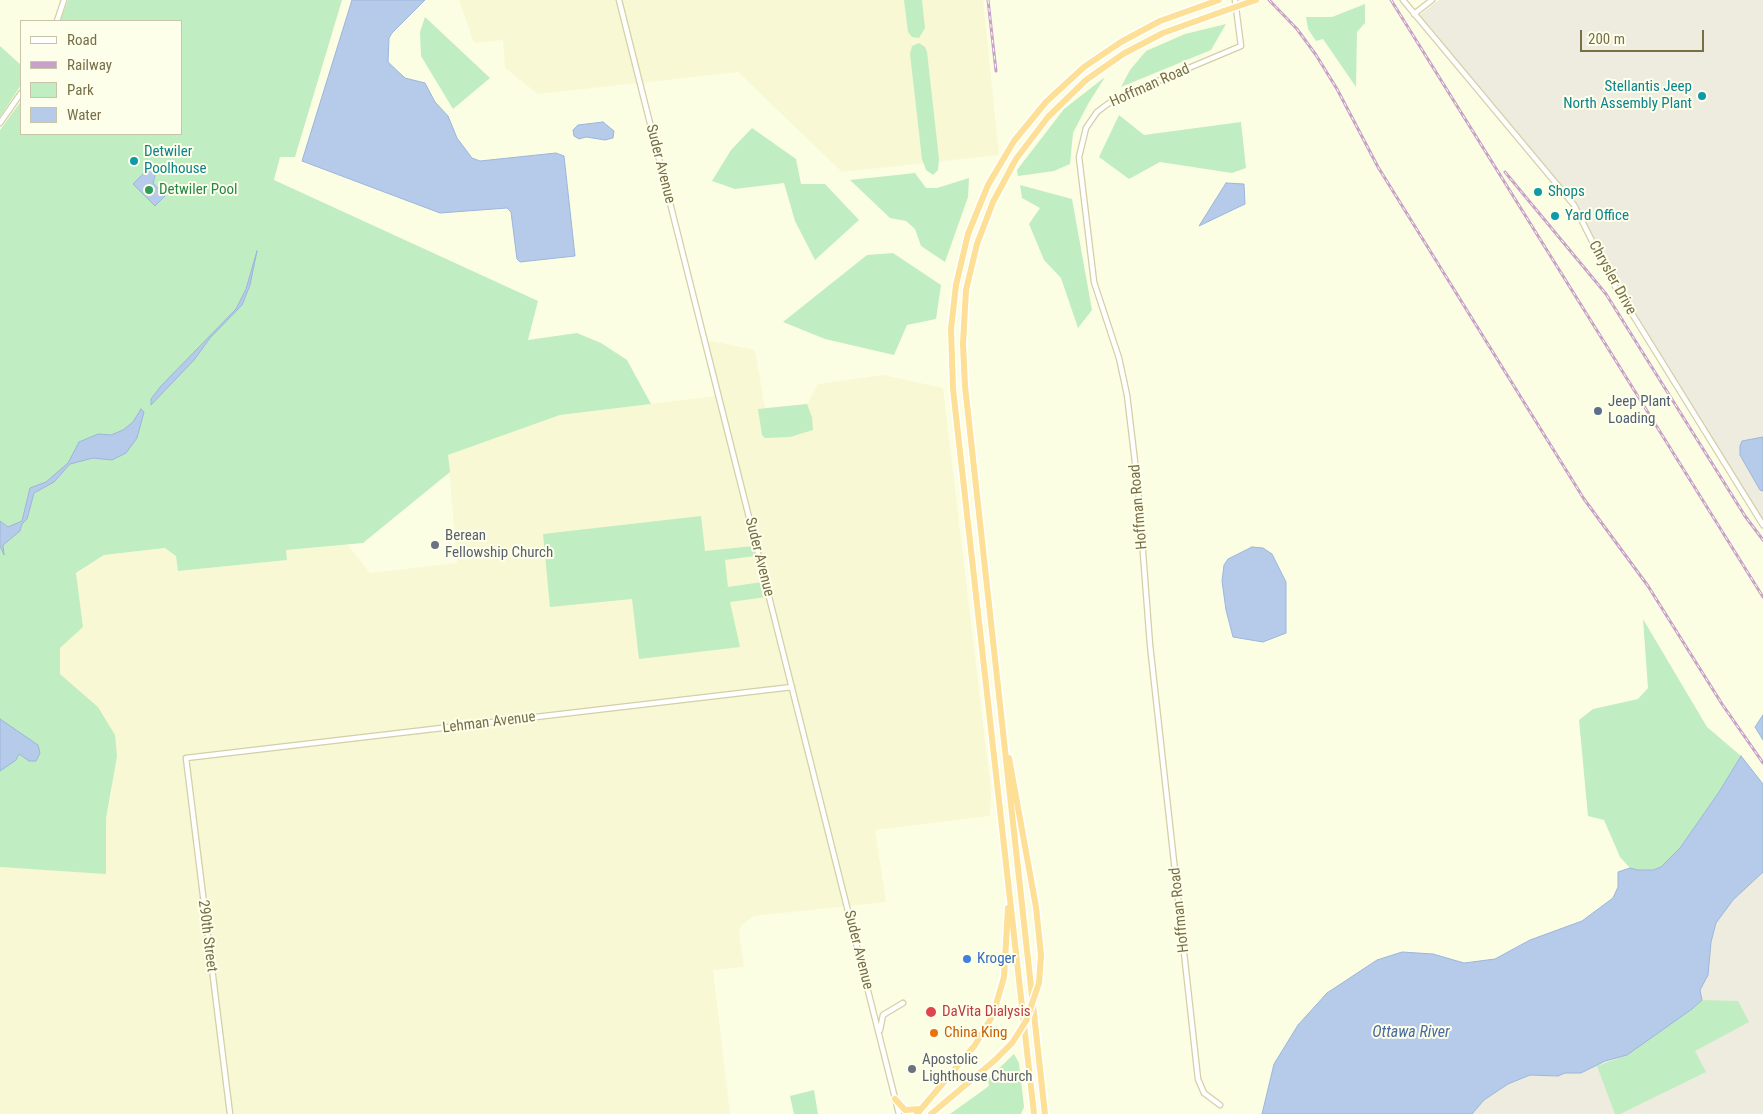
<!DOCTYPE html>
<html>
<head>
<meta charset="utf-8">
<style>
	body { margin:0 }
	#map { position:relative; width:1763px; height:1114px; overflow:hidden; background:#fcfee3; font-family:"Roboto Condensed",sans-serif }
	canvas { display:block }
	.legend { position:absolute; left:20px; top:20px; width:162px; height:115px; box-sizing:border-box; background:#feffeb; border:1px solid #c8c5a9; margin:0; padding:6px 9px; list-style:none; font-size:15px; color:#786f47 }
	.legend li { display:flex; align-items:center; gap:10px; height:25px }
	.legend b { width:25px; border:1px solid #c8c5a9 }
	.scale { position:absolute; left:1580px; top:30px; width:124px; height:22px; box-sizing:border-box; border:2px solid #786f47; border-top:0; padding-left:6px; font-size:15px; line-height:18px; white-space:nowrap; color:#786f47; -webkit-text-stroke:4px #feffeb; paint-order:stroke }
</style>
</head>
<body>
<div id="map">
<canvas width="1763" height="1114"></canvas>
<ul class="legend">
<li><b style="height:6px;background:#fff"></b>Road</li>
<li><b style="height:6px;background:#c8a1c8"></b>Railway</li>
<li><b style="height:14px;background:#c1edc2"></b>Park</li>
<li><b style="height:14px;background:#b6cbe9"></b>Water</li>
</ul>
<div class="scale">200 m</div>
</div>
<script>
const ctx = document.querySelector('canvas').getContext('2d');
ctx.lineJoin = 'round';
function paint(path, color) { ctx.fillStyle = color; ctx.fill(path, 'evenodd'); }
const shape = rows => new Path2D(rows.map(r => 'M' + r).join(''));
function strokePath(path, color, width, dash) { ctx.strokeStyle = color; ctx.lineWidth = width; ctx.lineCap = dash ? 'butt' : 'round'; ctx.setLineDash(dash || []); ctx.stroke(path); }
function write(font, color, halo, rows, align = 'center') {
  ctx.font = font + ' "Roboto Condensed",sans-serif'; ctx.lineWidth = 4; ctx.setLineDash([]); ctx.textBaseline = 'middle'; ctx.strokeStyle = halo; ctx.fillStyle = color; for (const [text, x, y, turn = 0] of rows) {
    ctx.save(); ctx.translate(x, y); ctx.rotate((+turn || 0) * Math.PI / 180); ctx.textAlign = isNaN(turn) ? turn : align; if (halo) ctx.strokeText(text, 0, 0); ctx.fillText(text, 0, 0); ctx.restore();
  }
}
paint(shape([
	[459,0,983,0,999,155,842,172,738,72,538,94,505,68,503,40,474,43],
	[701,339,755,350,765,408,807,404,818,384,883,375,943,388,991,791,990,816,875,830,886,902,753,916,741,926,739,932,744,967,713,970,730,1114,0,1114,0,867,106,873,106,819,112,791,105,720,98,707,60,674,60,648,83,627,76,574,104,555,166,548,177,556,178,571,287,560,286,550,347,544,370,573,457,563,448,455,560,415,715,396]
]), '#f8f8d4');
paint(shape([
	[1439,0,1763,0,1763,524,1613,283,1574,205,1416,18],
	[1763,872,1763,1114,1472,1114,1484,1100,1508,1084,1530,1075,1558,1076,1565,1073,1581,1073,1605,1061,1702,1000,1700,990,1708,974,1711,942,1716,923,1733,900]
]), '#edecde');
paint(shape([
	[68,0,342,0,295,157,280,157,274,180,538,301,528,340,577,333,601,343,627,360,651,404,560,415,448,455,450,472,363,543,286,550,287,560,178,571,176,556,165,548,104,555,76,573,83,627,60,648,60,674,98,707,115,735,117,756,106,819,106,874,0,867,0,130,21,101,21,134,181,134,181,21,60,21],
	[904,0,922,0,925,28,919,38,912,37,908,32],
	[1365,4,1365,23,1357,32,1356,87,1323,39,1316,41,1308,29,1306,17,1332,17],
	[425,17,490,78,453,109,421,56,420,32],
	[1226,24,1211,50,1121,87,1130,70,1146,51,1185,34],
	[919,43,925,47,927,52,939,159,938,170,933,175,926,170,922,159,910,54,912,46],
	[0,46,21,65,21,85,0,117],
	[1105,77,1088,104,1073,133,1070,164,1054,171,1018,176,1017,170,1064,109],
	[1119,115,1144,135,1241,122,1246,168,1232,173,1160,162,1129,179,1099,157],
	[752,128,796,159,801,184,825,184,859,220,815,260,795,221,784,183,735,189,712,181,731,150],
	[915,173,926,188,937,188,969,178,968,197,945,262,921,246,915,229,906,221,890,218,850,180],
	[1020,185,1072,199,1092,310,1078,328,1061,278,1044,260,1029,224,1040,208,1022,198],
	[893,253,941,285,936,319,907,325,894,355,825,339,783,322,867,255],
	[807,404,812,417,813,430,790,437,765,438,762,435,758,409],
	[701,516,705,551,753,546,755,556,725,560,728,587,762,582,766,597,730,602,740,647,639,659,632,599,550,607,543,534],
	[1643,619,1707,727,1741,756,1719,792,1680,848,1661,867,1652,870,1638,870,1630,868,1620,857,1604,820,1588,816,1579,720,1593,709,1638,699,1648,688],
	[1702,1000,1738,1001,1749,1022,1695,1051,1706,1072,1620,1114,1615,1114,1597,1066,1627,1055,1692,1009],
	[1014,1054,1019,1063,1024,1107,1021,1114,950,1114,989,1086,988,1079],
	[814,1090,818,1114,794,1114,790,1096]
]), '#c1edc2');
const water = shape([
	[352,0,425,0,392,33,389,38,388,62,405,78,425,83,435,102,448,116,457,138,472,158,480,161,556,153,564,156,575,256,520,262,517,259,511,212,507,208,440,213,302,161,352,0],
	[603,122,614,131,613,138,605,140,586,137,579,139,574,136,573,130,578,125,603,122],
	[145,169,156,172,153,183,165,196,155,206,133,184,143,174,145,169],
	[1226,183,1244,184,1245,204,1199,226,1226,183],
	[257,251,250,285,242,305,210,338,194,360,151,405,151,399,161,386,236,309,246,289,257,251],
	[141,409,144,412,137,438,126,453,112,460,93,458,70,464,54,482,34,493,27,519,22,524,20,531,3,545,4,555,0,546,0,521,8,527,22,521,30,488,46,482,68,463,79,442,98,434,111,435,123,430,133,422,141,409],
	[1763,437,1763,491,1760,490,1740,455,1740,446,1742,441,1763,437],
	[1252,547,1263,548,1272,554,1286,582,1286,633,1263,642,1233,637,1226,610,1222,581,1224,565,1228,559,1252,547],
	[1763,715,1763,740,1755,727,1763,715],
	[0,719,38,745,40,753,36,761,29,761,19,754,16,760,0,771,0,719],
	[1741,756,1763,784,1763,872,1733,900,1716,923,1711,942,1708,975,1700,990,1702,1000,1692,1009,1627,1055,1605,1061,1581,1073,1565,1073,1558,1076,1530,1075,1508,1084,1484,1100,1472,1114,1262,1114,1274,1064,1298,1025,1327,993,1377,960,1402,952,1433,954,1464,963,1495,959,1530,940,1582,921,1613,898,1618,887,1618,872,1630,868,1638,870,1653,870,1661,867,1680,848,1719,792,1741,756]
]);
paint(water, '#b6cbe9');
strokePath(water, '#9cb5dc', 1);
const secondary = shape([
	[619,0,899,1114],
	[1403,0,1574,205,1613,283,1763,525],
	[1414,14,1432,0],
	[57,21,64,0],
	[0,123,21,93],
	[880,1030,883,1015,903,1003],
	[1220,1105,1204,1093,1198,1079,1150,645,1138,487,1127,395,1119,358,1094,282,1079,157,1086,128,1097,112,1105,106,1115,99,1241,46,1235,0],
	[230,1114,186,758,792,687]
]);
const highway = shape([
	[1009,758,1036,907,1041,955,1039,983],
	[895,1099,905,1110,920,1109],
	[917,1114,975,1045,993,1015,1004,977,1008,908],
	[931,1114,994,1061,1012,1043],
	[1034,1114,953,389,951,329,956,285,968,234,988,185,1014,141,1046,102,1084,67,1121,42,1160,21,1219,0],
	[1045,1114,965,386,963,344,966,290,977,244,993,202,1016,159,1048,117,1086,80,1123,54,1163,33,1224,11]
]);
strokePath(secondary, '#d4cfa6', 7);
strokePath(highway, '#fff', 9);
strokePath(secondary, '#fff', 4.5);
strokePath(highway, '#fddf95', 6);
const rail = shape([
	[988,0,996,71],
	[1269,0,1297,29,1316,55,1337,89,1378,167,1584,499,1648,586,1722,704,1763,763],
	[1391,0,1763,597],
	[1505,172,1606,294,1745,516,1763,540]
]);
strokePath(rail, '#c8a1c8', 3);
strokePath(rail, '#feffeb', 1, [4]);
const highwayBridge = shape([
	[1224,11,1256,0],
	[1012,1043,1026,1021,1039,983]
]);
strokePath(highwayBridge, '#fff', 9, []);
strokePath(highwayBridge, '#fddf95', 6);
for (const [x, y, r, color] of [
	[1702,96,5,"#0f9aa8"],
	[134,161,5,"#0f9aa8"],
	[149,190,5,"#2e9e5b"],
	[1538,192,5,"#0f9aa8"],
	[1555,216,5,"#0f9aa8"],
	[1598,411,5,"#5c6f8a"],
	[435,545,5,"#6b7280"],
	[967,959,5,"#3f7fe0"],
	[931,1012,6,"#e0444e"],
	[934,1033,5,"#e8710a"],
	[912,1069,5,"#6b7280"]
]) { const dot = new Path2D(); dot.arc(x, y, r, 0, 2 * Math.PI); ctx.fillStyle = color; ctx.fill(dot); strokePath(dot, '#feffeb', 2); }
write('15px', '#786f47', '#feffeb', [
	["Hoffman Road",1150,86,-24],
	["Suder Avenue",660,164,76],
	["Chrysler Drive",1612,278,61],
	["Hoffman Road",1139,507,-95],
	["Suder Avenue",759,557,76],
	["Lehman Avenue",489,723,-7],
	["Hoffman Road",1180,910,-96],
	["290th Street",207,936,83],
	["Suder Avenue",858,950,76]
]);
write('15px', '#0d838f', '#feffeb', [
	["Stellantis Jeep",1692,87,"right"],
	["North Assembly Plant",1692,104,"right"],
	["Detwiler",144,152],
	["Poolhouse",144,169],
	["Shops",1548,192],
	["Yard Office",1565,216]
], 'left');
write('15px', '#27864d', '#feffeb', [
	["Detwiler Pool",159,190]
], 'left');
write('15px', '#4e5e75', '#feffeb', [
	["Jeep Plant",1608,402],
	["Loading",1608,419]
], 'left');
write('15px', '#5b616d', '#feffeb', [
	["Berean",445,536],
	["Fellowship Church",445,553],
	["Apostolic",922,1060],
	["Lighthouse Church",922,1077]
], 'left');
write('15px', '#366cbe', '#feffeb', [
	["Kroger",977,959]
], 'left');
write('15px', '#be3a42', '#feffeb', [
	["DaVita Dialysis",942,1012]
], 'left');
write('15px', '#c56008', '#feffeb', [
	["China King",944,1033]
], 'left');
write('italic 16px', '#476aa3', '#feffeb', [
	["Ottawa River",1411,1033]
]);
</script>
</body>
</html>
